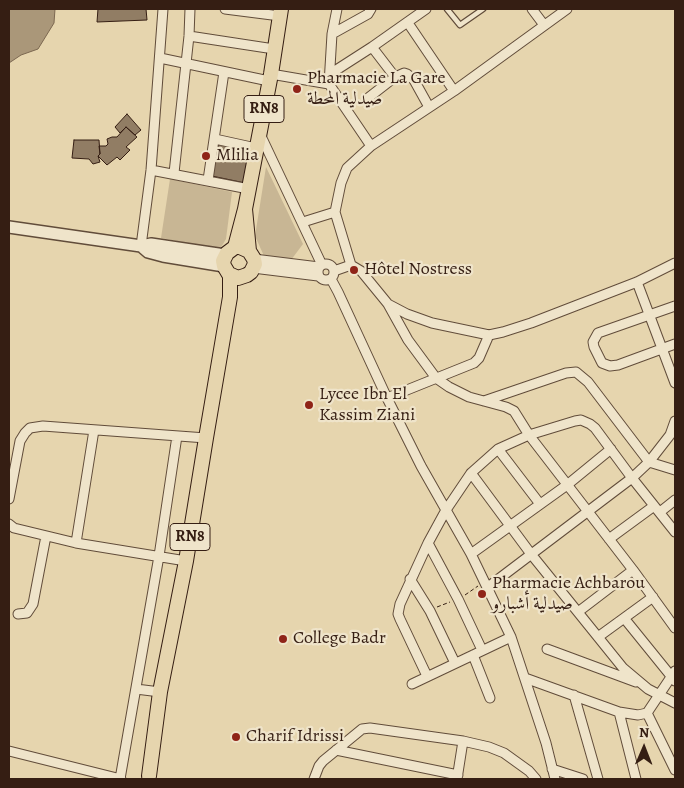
<!DOCTYPE html>
<html>
<head>
<meta charset="utf-8">
<style>
	body { margin:0 }
	#map { position:relative; width:684px; height:788px; overflow:hidden; background:#e6d5ae; font-family:Alegreya,serif }
	canvas { display:block }
	.frame { position:absolute; inset:0; border:10px solid #351e13; pointer-events:none }
	.north { position:absolute; left:619px; top:723px; width:50px; height:50px; -webkit-text-stroke:4px #efe4ca; paint-order:stroke; rotate:1deg; font-size:14px; font-weight:700; line-height:20px; text-align:center; color:#351e13 }
	.north::after { content:''; display:block; margin:auto; width:18px; height:22px; background:#351e13; clip-path:polygon(50% 0,100% 100%,50% 72%,0 100%) }
</style>
</head>
<body>
<div id="map">
<canvas width="684" height="788"></canvas>
<div class="frame"></div>
<div class="north">N</div>
</div>
<script>
const ctx = document.querySelector('canvas').getContext('2d');
ctx.lineJoin = 'round';
function paint(path, color) { ctx.fillStyle = color; ctx.fill(path, 'evenodd'); }
const shape = rows => new Path2D(rows.map(r => 'M' + r).join(''));
function strokePath(path, color, width, dash) { ctx.strokeStyle = color; ctx.lineWidth = width; ctx.lineCap = dash ? 'butt' : 'round'; ctx.setLineDash(dash || []); ctx.stroke(path); }
function write(font, color, halo, rows, align = 'center') {
  ctx.font = font + ' Alegreya,Amiri,serif'; ctx.lineWidth = 4.5; ctx.setLineDash([]); ctx.textBaseline = 'middle'; ctx.strokeStyle = halo; ctx.fillStyle = color; for (const [text, x, y, turn = 0] of rows) {
    ctx.save(); ctx.translate(x, y); ctx.rotate((+turn || 0) * Math.PI / 180); ctx.textAlign = isNaN(turn) ? turn : align; if (halo) ctx.strokeText(text, 0, 0); ctx.fillText(text, 0, 0); ctx.restore();
  }
}
paint(shape([
	[266,167,303,244,291,260,264,256,255,236],
	[170,179,232,192,226,239,220,249,161,238]
]), '#c8b694');
const water = shape([
	[9,9,55,9,54,23,38,49,21,55,9,63,9,9]
]);
paint(water, '#aa9779');
strokePath(water, '#7b6750', 1);
const building = shape([
	[98,9,146,9,147,20,97,22,98,9],
	[127,114,141,130,135,135,126,127,120,133,115,127,127,114],
	[126,127,137,137,126,147,130,150,120,160,117,157,107,165,98,156,100,154,99,146,106,146,108,144,107,139,112,137,117,137,126,127],
	[74,140,99,140,100,154,98,156,100,162,93,164,89,159,72,158,74,140],
	[219,144,252,152,245,183,212,176,219,144]
]);
paint(building, '#917d64');
strokePath(building, '#351e13', 1);
const service = shape([
	[447,9,460,25,483,9]
]);
const minor = shape([
	[225,9,280,16],
	[337,9,332,34,329,84,371,146],
	[532,9,544,25],
	[408,23,454,91],
	[332,34,368,14,371,9],
	[189,36,274,49],
	[372,47,395,77],
	[160,58,269,81],
	[271,74,329,84],
	[330,74,372,47,426,9],
	[368,98,395,77,404,73,407,74,414,80,429,107],
	[260,134,322,265],
	[215,139,256,148],
	[151,170,249,189],
	[174,173,189,36,190,9],
	[208,180,224,72],
	[303,222,335,212],
	[141,246,151,170,163,9],
	[254,259,319,267],
	'318 272a8 8 0 1 1 16 0a8 8 0 1 1-16 0Z',
	[351,265,335,212,341,183,347,168,371,146,454,91,567,9],
	[253,268,318,276],
	[334,271,351,265,361,271,388,304,407,314,432,323,489,335,503,332,531,323,637,282,675,263],
	[331,279,338,292,387,398,421,466,471,554,511,637,546,743,555,779],
	[637,282,675,383],
	[388,304,408,340,436,378,449,387,469,397,506,407,514,411,529,435,633,570,675,628],
	[675,306,598,333,593,342,594,347,602,363,610,366,618,365,675,344],
	[387,398,474,363,479,358,489,335],
	[484,401,566,373,576,372,588,382,649,462,675,470],
	[498,449,540,504],
	[471,473,531,554,623,668,648,689,675,703],
	[9,499,20,441,25,433,30,428,43,426,206,438],
	[660,512,675,500],
	[9,524,14,528,76,543,186,561],
	[609,539,654,506],
	[76,543,94,430],
	[428,543,458,599,482,650],
	[471,554,567,485,611,449],
	[410,579,430,611,455,663],
	[488,587,632,478,649,462,670,435,675,421],
	[578,612,633,570],
	[18,614,27,613,33,604,46,536],
	[624,618,675,681],
	[598,637,653,597],
	[547,649,636,682],
	[473,655,490,698],
	[675,671,647,713,675,770],
	[427,676,400,619,398,614,400,604,428,543,446,510,471,473,498,449,529,435,575,421,581,420,590,424,595,428,632,478,675,532],
	[525,678,619,712,638,715,647,713],
	[412,684,511,637],
	[136,689,160,692],
	[574,695,598,779],
	[619,712,636,779],
	[336,750,458,775],
	[9,751,121,779],
	[552,769,583,779],
	[120,779,159,556,177,436],
	[314,779,319,766,323,761,362,729,370,728,463,741,489,747,504,753,529,771,536,779],
	[457,779,463,741]
]);
const tertiary = shape([
	[9,227,141,246,151,244,225,255],
	[141,246,148,252,163,256,224,266]
]);
const primary = shape([
	[245,209,271,74,281,9],
	[235,247,245,209,249,251],
	[149,776,160,692,186,561,206,438,230,297,230,276,224,266,223,261,227,253,235,247,240,247,249,251,254,259,255,264,251,272,247,275,238,278,229,274]
]);
strokePath(service, '#614c3a', 7);
strokePath(minor, '#614c3a', 11);
strokePath(tertiary, '#614c3a', 14);
strokePath(primary, '#351e13', 16);
strokePath(shape([
	[465,595,478,586],
	[437,607,450,602]
]), '#351e13', 1, [4, 2.5]);
strokePath(service, '#efe4ca', 4.5);
strokePath(minor, '#efe4ca', 9);
strokePath(tertiary, '#efe4ca', 11);
strokePath(primary, '#e6d5ae', 14);
for (const [x, y, r, color] of [
	[297,89,5,"#8f2418"],
	[206,156,5,"#8f2418"],
	[354,270,5,"#8f2418"],
	[309,405,5,"#8f2418"],
	[482,594,5,"#8f2418"],
	[283,639,5,"#8f2418"],
	[236,737,5,"#8f2418"]
]) { const dot = new Path2D(); dot.arc(x, y, r, 0, 2 * Math.PI); ctx.fillStyle = color; ctx.fill(dot); strokePath(dot, '#efe4ca', 2); }
for (const [x, y, w] of [
	[264,109,40],
	[190,537,40]
]) { const box = new Path2D(); box.roundRect(x - w / 2, y - 13.5, w, 27, 4); ctx.fillStyle = '#efe4ca'; ctx.fill(box); strokePath(box, '#351e13', 1); }
write('bold 16px', '#351e13', null, [
	["RN8",264,109],
	["RN8",190,537]
]);
write('18px', '#351e13', '#efe4ca', [
	["Pharmacie La Gare",307,79],
	["صيدلية المحطة",307,100],
	["Mlilia",216,156],
	["Hôtel Nostress",364,270],
	["Lycee Ibn El",319,395],
	["Kassim Ziani",319,416],
	["Pharmacie Achbarou",492,584],
	["صيدلية أشبارو",492,605],
	["College Badr",293,639],
	["Charif Idrissi",246,737]
], 'left');
</script>
</body>
</html>
